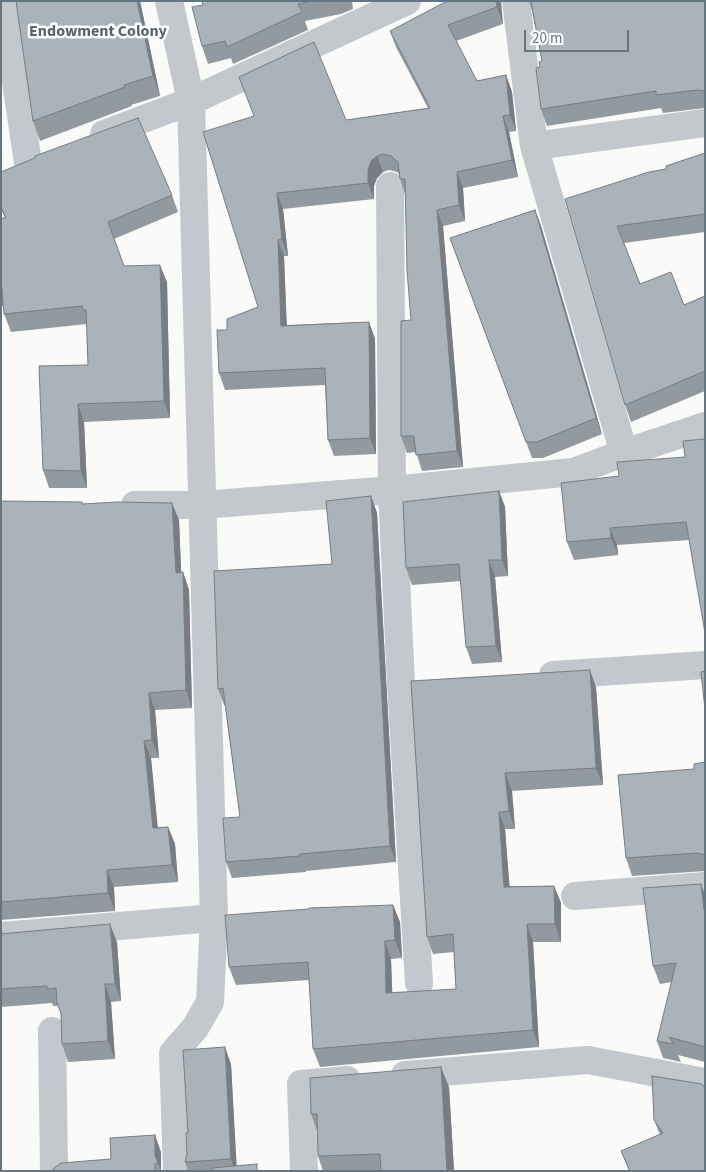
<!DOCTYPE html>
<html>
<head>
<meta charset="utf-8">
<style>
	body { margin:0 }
	#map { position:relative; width:706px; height:1172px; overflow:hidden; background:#fafaf8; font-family:"Source Sans 3",sans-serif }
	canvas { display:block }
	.frame { position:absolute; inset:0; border:2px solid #657683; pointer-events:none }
	.scale { position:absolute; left:524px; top:30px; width:105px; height:22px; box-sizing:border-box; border:2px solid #657683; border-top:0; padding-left:6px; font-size:15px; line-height:18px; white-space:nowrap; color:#657683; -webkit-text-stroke:4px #fff; paint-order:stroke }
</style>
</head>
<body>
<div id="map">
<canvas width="706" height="1172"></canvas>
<div class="frame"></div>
<div class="scale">20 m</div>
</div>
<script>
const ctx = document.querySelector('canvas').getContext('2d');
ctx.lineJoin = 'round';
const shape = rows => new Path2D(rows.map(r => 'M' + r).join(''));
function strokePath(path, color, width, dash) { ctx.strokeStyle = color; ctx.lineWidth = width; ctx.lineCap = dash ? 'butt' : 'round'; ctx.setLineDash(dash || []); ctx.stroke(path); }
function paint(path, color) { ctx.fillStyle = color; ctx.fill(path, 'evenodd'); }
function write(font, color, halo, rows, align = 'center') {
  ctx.font = font + ' "Source Sans 3",sans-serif'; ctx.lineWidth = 5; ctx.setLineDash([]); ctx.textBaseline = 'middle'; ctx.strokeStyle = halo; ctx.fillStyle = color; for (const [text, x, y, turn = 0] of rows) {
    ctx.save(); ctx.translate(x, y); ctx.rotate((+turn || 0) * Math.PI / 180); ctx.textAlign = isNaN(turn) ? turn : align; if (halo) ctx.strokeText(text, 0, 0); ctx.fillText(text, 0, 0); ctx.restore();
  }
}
strokePath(shape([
	[4,1,28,163],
	[169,1,191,101,214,918,210,1002,195,1028,173,1053,177,1171],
	[516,1,534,146,624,453],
	[104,134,191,101,407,1],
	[534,146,705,123],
	[390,186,392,490,401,684,419,983],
	[135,505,202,505,392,490,573,472,624,453,705,426],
	[553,675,705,665],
	[575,896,705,886],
	[1,936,214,918],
	[52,1031,54,1171],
	[405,1075,588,1060,705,1082],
	[304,1171,301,1084,347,1080]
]), '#c3c8cc', 28);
paint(shape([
	[16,1,140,1,160,96,131,105,132,106,40,141,33,121],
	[202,1,352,1,353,9,341,14,305,21,308,30,233,64,231,58,208,64,202,46,203,5],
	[529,1,705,1,705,108,663,113,661,108,547,126,541,109,540,67,542,61,532,11],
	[500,2,503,24,456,41,477,81,506,75,512,92,516,131,509,132,518,177,463,188,465,221,443,226,463,467,422,471,416,452,407,453,401,436,411,320,405,194,400,179,399,174,397,172,389,170,383,172,377,178,374,186,374,199,283,209,288,256,284,256,287,325,369,322,375,339,376,454,334,456,328,440,325,385,225,390,219,373,227,330,258,307,253,116,346,120,428,108,396,47,390,31],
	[705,153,705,232,624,243,640,284,684,305,705,296,705,391,631,422,625,405,565,199,666,169],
	[1,172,172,195,178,212,114,239,124,266,167,282,170,418,84,422,87,488,49,488,43,470,88,365,87,324,11,332,4,314,4,306,1,306,1,218,5,218,1,209],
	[535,210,541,226,602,434,543,458,532,458,450,238],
	[685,457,689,540,617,545,618,555,574,560,567,542,619,476],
	[499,491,505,507,508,576,495,577,502,662,472,664,466,647,461,581,412,585,406,568],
	[371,496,377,513,396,862,306,871,306,872,232,878,226,862,240,817,225,705,224,705,218,689,332,564],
	[1,501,83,504,179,520,181,573,183,572,189,590,192,708,155,710,159,758,151,758,158,828,168,827,175,844,178,882,114,887,115,911,1,920],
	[411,681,596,687,603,785,512,791,515,829,505,829,509,886,554,886,561,903,561,942,533,942,539,1047,320,1067,313,1049,309,980,236,985,229,967,393,905,400,922,402,958,391,959,392,993,456,989,454,952,433,954,427,937],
	[705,762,705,871,632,876,626,858,694,769],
	[701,884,705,895,705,1062,678,1055,681,1062,663,1058,657,1041,672,982,660,984,653,966],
	[1,934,117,942,121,1001,111,1002,115,1059,68,1062,62,1044,61,1015,58,1006,53,1006,52,1003,1,1007],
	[231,1064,236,1166,259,1171,188,1171,185,1162,187,1154,188,1133],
	[449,1087,454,1171,323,1171,318,1156,317,1131,311,1114],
	[654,1120,705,1171,629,1171,621,1151,660,1135],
	[161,1152,161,1171,54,1171,111,1159]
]), '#929a9f');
paint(shape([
	[137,1,140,1,160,96,153,76],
	[496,1,501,1,503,24,497,7],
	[506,75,512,92,516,131,510,115],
	[503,116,509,132,518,177,512,160],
	[377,156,383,172,377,178,374,186,374,199,368,183,368,170,371,161],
	[457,172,463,188,465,221,459,205],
	[277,193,283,209,288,256,282,239],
	[437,210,443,226,463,467,457,451],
	[535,210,541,226,602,434,596,418],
	[278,240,284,256,287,342,281,326],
	[160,265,167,282,170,418,164,401],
	[369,322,375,339,376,454,370,438],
	[78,404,84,422,87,488,81,471],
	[499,491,505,507,508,576,502,560],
	[371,496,377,513,396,862,390,846],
	[172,503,179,520,182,590,176,573],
	[610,528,617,545,618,555,611,538],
	[489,560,495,577,502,662,496,646],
	[183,572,189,590,192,708,186,690],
	[590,670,596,687,603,785,596,768],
	[149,693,155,710,159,758,152,740],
	[144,741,151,758,159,846,153,828],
	[505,773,512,791,515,829,509,811],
	[499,812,505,829,511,904,504,887],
	[168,827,175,844,178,882,172,865],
	[107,870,114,887,115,911,108,893],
	[701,884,705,895,705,913,704,910],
	[554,886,561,903,561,942,555,924],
	[393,905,400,922,402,958,395,940],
	[110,924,117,942,121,1001,115,984],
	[527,924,533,942,539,1047,533,1030],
	[385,941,391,959,393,1011,386,993],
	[105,984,111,1002,115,1059,108,1041],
	[225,1047,231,1064,237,1171,235,1171,231,1159],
	[441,1067,449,1087,454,1171,447,1171],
	[155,1135,161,1152,161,1171,155,1155]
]), '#777d82');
const building = shape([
	[16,1,137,1,153,76,124,85,125,87,33,121,16,1],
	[202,1,311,1,298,4,302,12,227,47,225,41,202,46,192,7,203,5,202,1],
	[447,1,496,1,497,7,448,25,477,81,506,75,510,115,503,116,512,160,457,172,459,205,437,210,457,451,416,455,414,436,401,436,401,321,411,320,407,270,405,179,400,179,398,162,391,156,383,154,377,156,371,161,368,170,368,183,277,193,282,239,278,240,281,326,369,322,370,438,328,440,325,368,219,373,217,330,227,330,227,319,258,307,203,132,254,116,239,77,314,42,346,120,430,108,390,31,447,1],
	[531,1,705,1,705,91,697,90,656,95,656,91,541,109,536,68,540,67,539,62,542,61,531,1],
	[138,118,172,195,108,222,124,266,160,265,164,401,78,404,81,471,43,470,39,366,88,365,86,310,83,310,82,306,4,314,2,288,1,288,1,218,6,218,1,207,1,172,35,158,35,156,138,118],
	[705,153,705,214,617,226,640,284,671,272,684,305,705,296,705,371,625,405,565,199,649,172,666,169,666,166,705,153],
	[535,210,596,418,537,442,526,442,450,238,535,210],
	[705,439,705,633,686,522,610,528,611,538,567,542,561,483,619,476,617,462,685,457,683,441,705,439],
	[499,491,502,560,489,560,496,646,466,647,459,564,406,568,403,502,499,491],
	[371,496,390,846,300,854,300,856,226,862,223,818,240,817,223,688,218,689,214,571,332,564,326,501,371,496],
	[1,501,82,502,82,504,117,502,172,503,176,573,183,572,186,690,149,693,152,740,144,741,153,828,168,827,172,865,107,870,108,893,1,902,1,501],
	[590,670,596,768,505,773,509,811,499,812,504,887,554,886,555,924,527,924,533,1030,313,1049,308,962,229,967,225,915,309,909,309,908,393,905,395,940,385,941,386,993,456,989,453,934,427,937,411,681,590,670],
	[705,671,705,709,701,672,705,671],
	[705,762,705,855,697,853,626,858,618,775,694,769,694,764,705,762],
	[701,884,704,910,705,910,705,1047,669,1037,674,1044,657,1041,676,963,653,966,643,888,701,884],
	[110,924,115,984,105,984,108,1041,62,1044,61,1013,57,1003,56,988,47,989,47,986,1,989,1,934,110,924],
	[225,1047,231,1159,185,1162,187,1154,186,1133,188,1133,183,1050,225,1047],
	[441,1067,447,1171,381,1171,380,1154,318,1156,317,1114,311,1114,310,1078,441,1067],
	[652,1076,702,1084,705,1088,705,1171,630,1171,621,1151,663,1133,654,1120,652,1076],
	[155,1135,155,1155,158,1163,155,1164,155,1171,54,1171,53,1169,61,1163,111,1159,110,1138,155,1135],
	[257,1164,257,1171,212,1171,212,1168,257,1164]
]);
paint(building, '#aab3b9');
strokePath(building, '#777d82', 1);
write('bold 16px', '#57646e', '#fff', [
	["Endowment Colony",98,32]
]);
</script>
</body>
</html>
